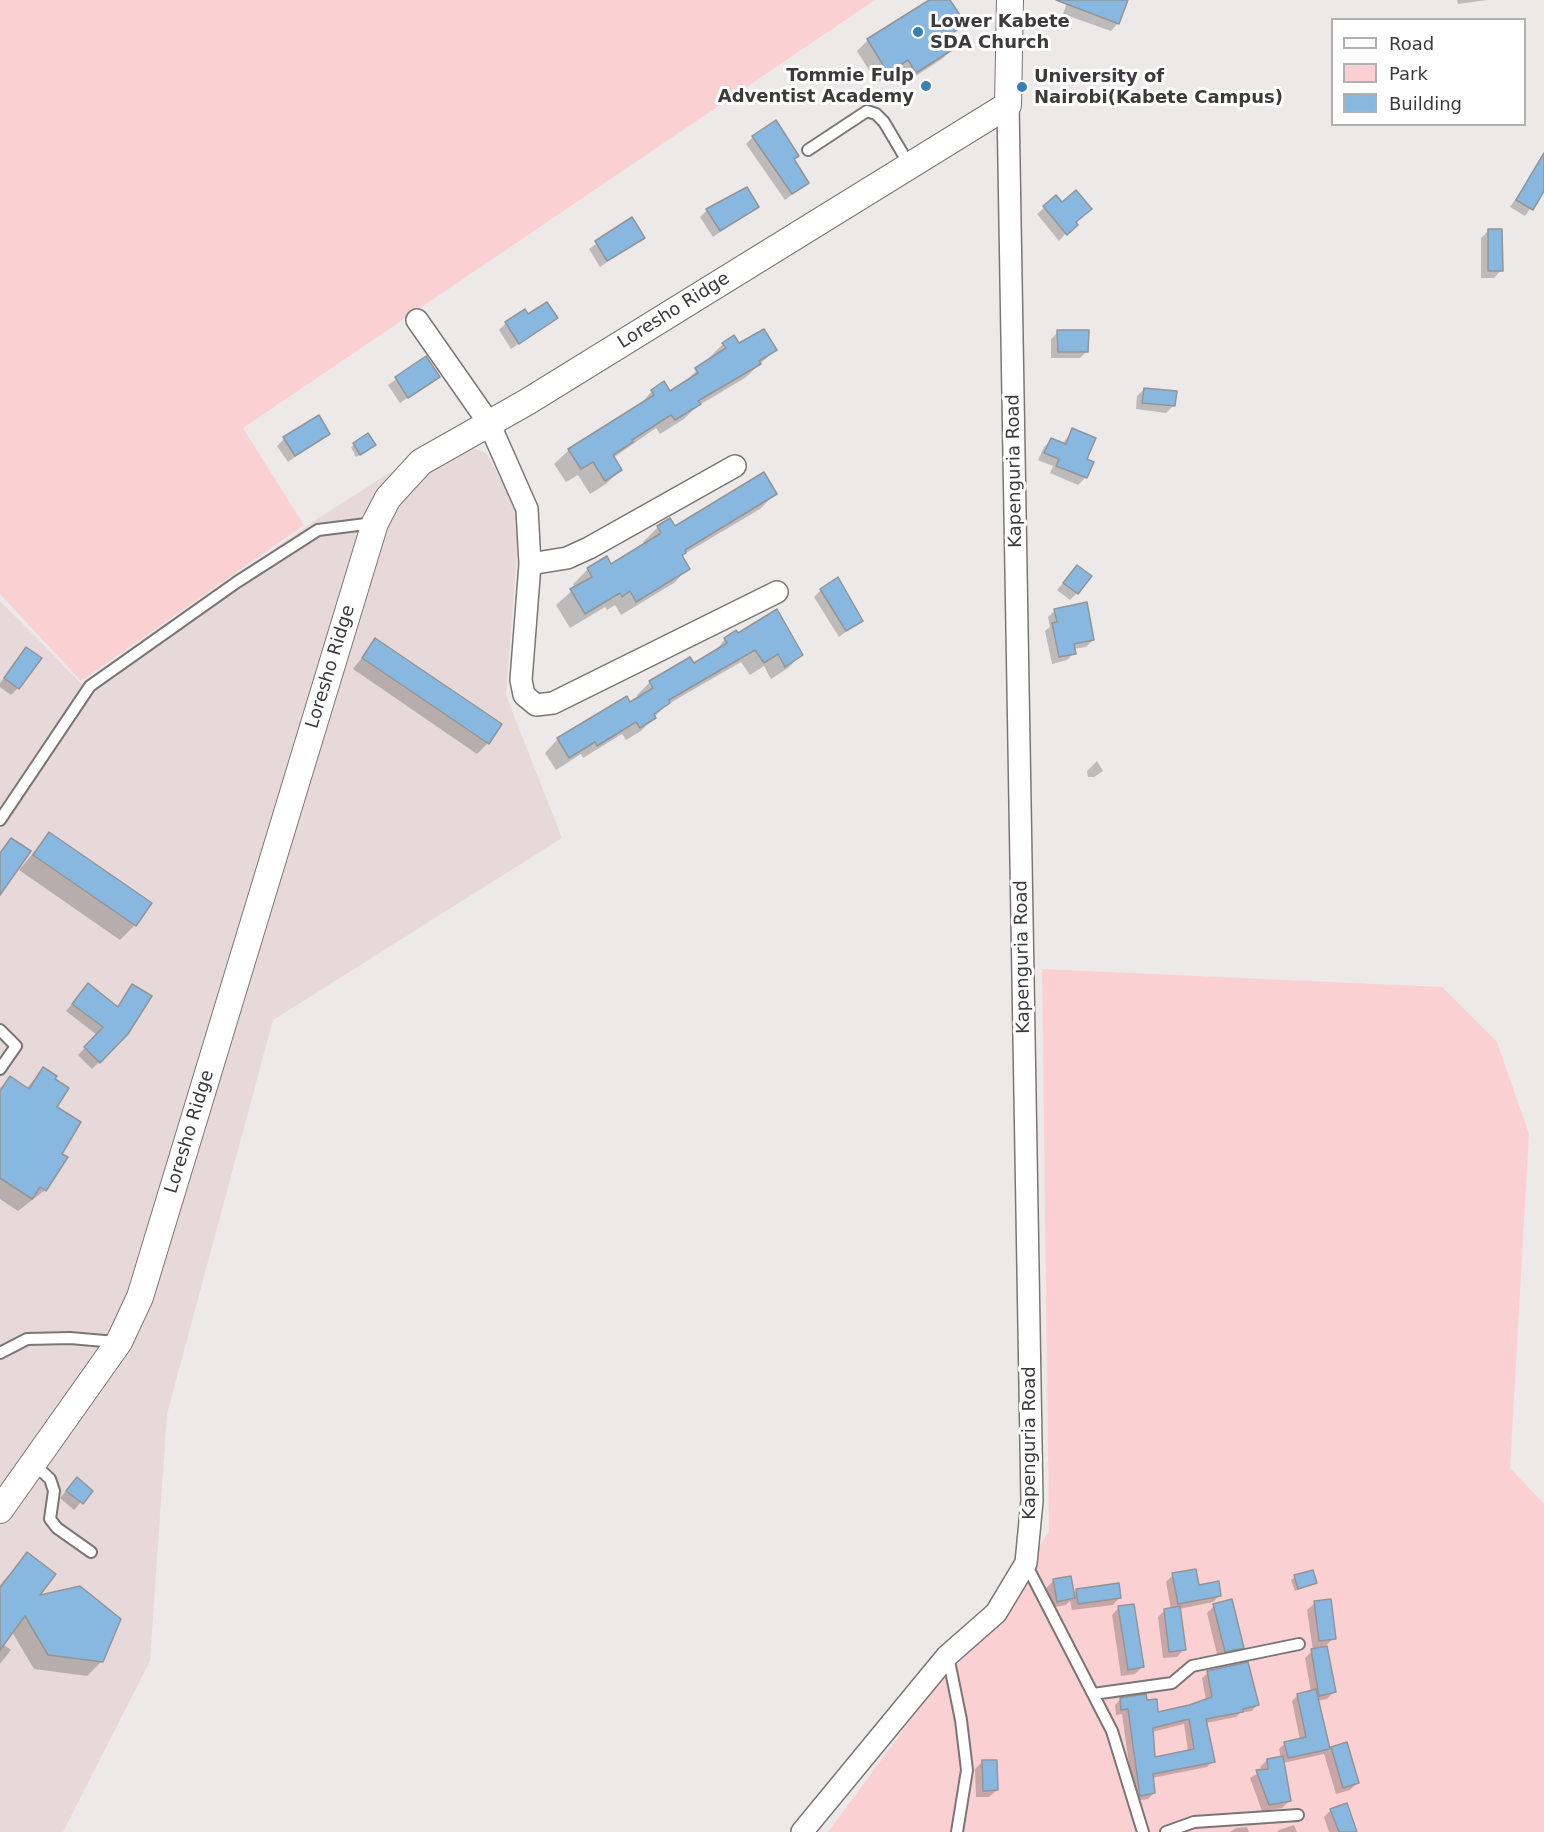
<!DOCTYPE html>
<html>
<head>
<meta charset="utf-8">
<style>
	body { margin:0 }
	#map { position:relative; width:1544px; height:1832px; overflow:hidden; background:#eee9e9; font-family:"DejaVu Sans",sans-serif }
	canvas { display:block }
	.legend { position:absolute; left:1331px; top:18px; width:195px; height:108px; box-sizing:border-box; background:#fff; border:2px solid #b1b0b0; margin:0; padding:8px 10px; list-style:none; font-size:18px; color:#3c3a3a }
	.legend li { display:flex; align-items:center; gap:12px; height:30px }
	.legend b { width:30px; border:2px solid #b1b0b0 }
</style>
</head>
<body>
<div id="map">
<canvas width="1544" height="1832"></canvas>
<ul class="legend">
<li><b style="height:8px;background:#fff"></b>Road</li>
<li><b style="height:16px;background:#fbd0d3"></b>Park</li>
<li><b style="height:16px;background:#88b8e0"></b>Building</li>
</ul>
</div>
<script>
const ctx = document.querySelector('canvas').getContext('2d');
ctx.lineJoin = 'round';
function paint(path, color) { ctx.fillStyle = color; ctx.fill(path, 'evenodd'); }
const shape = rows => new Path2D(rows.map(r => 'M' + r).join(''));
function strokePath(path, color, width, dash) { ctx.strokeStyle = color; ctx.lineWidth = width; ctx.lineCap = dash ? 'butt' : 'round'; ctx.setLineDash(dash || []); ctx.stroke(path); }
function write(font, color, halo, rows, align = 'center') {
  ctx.font = font + ' "DejaVu Sans",sans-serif'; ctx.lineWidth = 6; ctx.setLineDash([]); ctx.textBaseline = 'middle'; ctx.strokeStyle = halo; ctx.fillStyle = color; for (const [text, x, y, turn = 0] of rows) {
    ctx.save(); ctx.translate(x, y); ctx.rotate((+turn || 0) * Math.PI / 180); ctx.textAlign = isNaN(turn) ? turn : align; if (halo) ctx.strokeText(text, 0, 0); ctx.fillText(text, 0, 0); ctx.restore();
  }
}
paint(shape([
	[454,432,457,441,486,453,520,514,506,695,562,838,273,1020,167,1414,150,1661,63,1832,0,1832,0,601,82,684,317,519]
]), '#e7d9d9');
paint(shape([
	[0,0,875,0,243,428,304,525,81,681,0,594],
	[1042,969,1442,987,1497,1042,1529,1134,1510,1468,1544,1504,1544,1832,828,1832,1049,1532]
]), '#fbd0d3');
paint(shape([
	[932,0,948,0,964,24,947,38,953,48,942,59,905,83,897,70,877,83,857,51,868,40],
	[1068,0,1125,0,1118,23,1111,31,1063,14],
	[1457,0,1487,0,1458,4],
	[753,137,797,156,793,160,807,183,785,200,746,144],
	[1537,168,1544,172,1544,188,1525,216,1510,207],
	[1056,197,1075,223,1059,241,1037,214],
	[757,207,713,237,700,217,707,210],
	[632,219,643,237,600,267,589,249],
	[1488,231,1501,270,1494,278,1481,278,1481,238],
	[556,318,511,349,499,330,506,323],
	[1058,332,1087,351,1080,358,1051,358,1051,339],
	[723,344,775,350,745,378,696,407,684,419,660,434,656,428,613,458,620,470,606,484,590,494,578,475,566,482,554,464,569,450,638,407,652,391,663,383,669,393,682,385],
	[426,358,438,377,400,403,388,385],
	[1144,389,1173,406,1166,413,1136,409,1137,396],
	[1073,430,1085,460,1092,463,1085,478,1078,485,1050,473,1053,466,1038,460,1044,447,1051,440,1062,444],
	[328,433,288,462,277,446,284,439],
	[368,435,371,448,356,457,351,447],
	[775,494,760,509,681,556,688,568,674,583,621,615,615,605,607,610,605,607,570,628,556,605,575,588,573,584,588,569,611,566,645,545,643,542,658,527,674,528],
	[1077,567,1077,593,1070,600,1057,590],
	[821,590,861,620,839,637,814,597],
	[1055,610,1093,640,1086,647,1073,649,1074,653,1067,660,1052,664,1045,631,1050,627,1048,617],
	[738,635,801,655,788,668,771,679,764,666,750,675,741,662,665,706,641,731,626,740,622,734,583,758,581,754,556,770,545,753,558,739,630,704,639,699,637,695,650,682,694,665,713,654,725,639],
	[376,640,488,743,477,754,353,669],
	[27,649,18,688,11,695,0,687,0,683],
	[1097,761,1103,771,1094,777,1088,777,1087,771],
	[49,834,135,925,120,940,19,870],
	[88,985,117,1007,132,986,127,1034,92,1069,78,1055,97,1035,66,1011],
	[43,1069,55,1108,60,1154,45,1190,18,1211,0,1199,0,1088,10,1078,26,1089],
	[70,1486,91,1491,74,1510,60,1498],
	[27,1554,37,1598,102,1661,87,1676,34,1669,12,1632,3,1644,11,1650,0,1664,0,1585],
	[1173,1575,1220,1595,1213,1602,1179,1609,1184,1649,1177,1657,1163,1658,1158,1617,1165,1610,1171,1609,1166,1582],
	[1295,1577,1315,1583,1295,1591,1291,1580],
	[1053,1581,1073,1594,1077,1590,1120,1597,1113,1605,1072,1610,1070,1601,1066,1605,1050,1608,1046,1588],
	[1315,1603,1334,1638,1325,1646,1334,1692,1327,1699,1317,1701,1329,1751,1332,1748,1357,1783,1350,1790,1336,1794,1324,1754,1283,1763,1289,1801,1282,1808,1262,1811,1250,1778,1261,1771,1260,1767,1267,1760,1281,1758,1279,1749,1285,1743,1300,1740,1292,1701,1297,1696,1311,1692,1305,1658,1313,1650,1307,1610],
	[1214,1606,1242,1647,1235,1654,1218,1658,1207,1613],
	[1119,1607,1142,1667,1135,1674,1121,1676,1112,1615],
	[1208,1673,1257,1705,1252,1711,1240,1713,1236,1717,1206,1723,1213,1761,1207,1767,1152,1778,1154,1793,1148,1799,1134,1801,1122,1714,1116,1715,1115,1705,1121,1699,1145,1701,1156,1714,1206,1701,1202,1678],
	[1184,1724,1188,1751,1154,1759,1152,1732],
	[982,1762,997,1790,989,1797,976,1797,975,1769],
	[1331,1810,1356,1832,1329,1832,1324,1817],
	[1294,1825,1297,1832,1277,1832,1279,1830],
	[1247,1827,1249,1832,1230,1832,1236,1828]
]), '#0003');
const building = shape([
	[929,0,950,0,966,24,948,36,955,48,916,73,908,60,888,73,867,39,929,0],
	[1056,0,1128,0,1119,24,1056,0],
	[776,120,799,156,794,159,809,183,792,194,752,136,776,120],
	[1544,153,1544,191,1533,210,1516,200,1544,153],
	[747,187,759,207,720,231,706,209,747,187],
	[1076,190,1092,209,1076,222,1078,225,1067,235,1043,206,1056,195,1062,202,1076,190],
	[632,217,645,238,607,261,595,241,632,217],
	[1488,229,1502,229,1503,271,1488,271,1488,229],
	[547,302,558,318,519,344,505,322,525,309,528,314,547,302],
	[764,329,777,350,759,361,761,364,698,401,701,404,675,420,671,415,632,440,633,442,613,455,622,470,605,481,593,462,581,469,568,449,654,395,651,390,664,381,670,391,698,373,695,368,726,348,722,343,734,335,739,343,764,329],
	[1057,330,1089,330,1088,352,1058,352,1057,330],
	[426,356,440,377,408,398,395,377,426,356],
	[1144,388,1177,391,1175,406,1142,403,1144,388],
	[319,415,330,434,295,456,283,437,319,415],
	[1072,428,1096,438,1087,459,1094,462,1087,478,1056,466,1059,459,1044,453,1051,438,1066,444,1072,428],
	[368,433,376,445,360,455,353,443,368,433],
	[764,472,777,494,685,550,686,553,682,555,690,569,636,602,630,591,622,597,620,593,585,614,570,589,592,577,587,568,607,556,611,564,661,533,657,526,670,518,675,526,764,472],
	[1077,565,1092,576,1078,594,1063,583,1077,565],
	[838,577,863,621,846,631,820,589,838,577],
	[1087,602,1094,640,1074,644,1076,654,1059,657,1052,623,1057,622,1054,609,1087,602],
	[777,609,803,655,785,667,778,654,764,663,755,650,669,700,670,703,654,714,656,718,640,728,636,722,597,746,595,742,569,758,557,738,627,696,630,702,653,688,649,681,690,657,694,663,727,643,724,638,736,630,738,633,777,609],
	[375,638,502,724,489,744,362,658,375,638],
	[26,647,42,658,19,689,4,678,26,647],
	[49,832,152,903,136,926,33,855,49,832],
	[11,838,31,851,0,895,0,853,11,838],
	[88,983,118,1007,132,984,152,996,128,1034,100,1063,84,1047,103,1027,72,1004,88,983],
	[43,1067,57,1076,55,1079,69,1088,57,1107,81,1122,62,1154,68,1157,46,1191,40,1187,32,1199,0,1178,0,1091,10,1076,29,1089,43,1067],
	[77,1477,93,1491,83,1504,66,1491,77,1477],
	[27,1552,56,1574,40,1595,80,1586,121,1619,103,1662,48,1655,25,1616,0,1650,0,1588,27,1552],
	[1196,1569,1199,1585,1219,1581,1221,1596,1178,1604,1172,1573,1196,1569],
	[1313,1570,1317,1583,1298,1589,1294,1575,1313,1570],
	[1071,1576,1075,1598,1057,1602,1053,1579,1071,1576],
	[1119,1583,1121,1598,1078,1604,1076,1589,1119,1583],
	[1232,1599,1244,1648,1225,1652,1213,1604,1232,1599],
	[1331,1599,1336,1639,1319,1641,1314,1601,1331,1599],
	[1134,1604,1144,1667,1128,1670,1118,1606,1134,1604],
	[1180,1606,1186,1650,1169,1652,1164,1609,1180,1606],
	[1327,1646,1336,1692,1319,1696,1311,1649,1327,1646],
	[1248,1662,1259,1705,1243,1709,1243,1712,1206,1719,1215,1762,1153,1774,1155,1793,1140,1796,1128,1709,1121,1710,1120,1698,1146,1694,1147,1700,1157,1699,1158,1712,1189,1705,1212,1697,1207,1671,1248,1662],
	[1189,1719,1194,1749,1155,1757,1153,1728,1189,1719],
	[1316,1689,1330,1749,1288,1758,1284,1742,1306,1737,1297,1694,1316,1689],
	[1347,1742,1359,1783,1343,1788,1331,1747,1347,1742],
	[1283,1756,1291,1801,1269,1805,1256,1770,1268,1769,1267,1759,1283,1756],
	[982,1760,997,1760,998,1790,983,1791,982,1760],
	[1347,1803,1357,1832,1339,1832,1330,1809,1347,1803]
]);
paint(building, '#88b8e0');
strokePath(building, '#929598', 1.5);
const service = shape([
	[808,150,867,111,876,114,884,122,910,166],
	[0,820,90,686,237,582,318,530,374,523],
	[0,1030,16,1046,0,1069],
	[0,1353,27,1339,70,1338,116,1342],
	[34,1464,50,1479,54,1491,50,1519,57,1528,91,1552],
	[1026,1564,1112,1731,1143,1832],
	[948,1656,961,1720,967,1770,957,1832],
	[1093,1694,1172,1683,1192,1666,1299,1644],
	[1166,1832,1194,1822,1298,1815]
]);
const minor = shape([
	[417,320,489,423,527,509,530,564,521,680,524,695,536,705,553,703,777,592],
	[530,564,567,558,589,548,735,466],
	[802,1832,947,1656,996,1613,1026,1563,1032,1501,1008,105]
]);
const tertiary = shape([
	[0,1510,119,1342,140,1297,375,523,388,498,421,462,527,402,1008,105,1010,0]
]);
strokePath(service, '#7b7676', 14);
strokePath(minor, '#7b7676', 24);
strokePath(tertiary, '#7b7676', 28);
strokePath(service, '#fff', 10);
strokePath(minor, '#fff', 21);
strokePath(tertiary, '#fff', 26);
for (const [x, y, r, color] of [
	[918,32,6,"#397eb4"],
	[926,86,6,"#397eb4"],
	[1022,87,6,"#397eb4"]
]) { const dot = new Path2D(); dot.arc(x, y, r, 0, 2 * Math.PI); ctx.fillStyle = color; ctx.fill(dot); strokePath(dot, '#fff', 2); }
write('bold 18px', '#3c3a3a', '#fff', [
	["Lower Kabete",930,22],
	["SDA Church",930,43],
	["Tommie Fulp",914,76,"right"],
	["Adventist Academy",914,97,"right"],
	["University of",1034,77],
	["Nairobi(Kabete Campus)",1034,98]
], 'left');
write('18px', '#3c3a3a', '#fff', [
	["Loresho Ridge",674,311,-32],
	["Kapenguria Road",1015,471,-91],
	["Loresho Ridge",331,667,-73],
	["Kapenguria Road",1023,957,-91],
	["Loresho Ridge",190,1132,-73],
	["Kapenguria Road",1030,1443,-90]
]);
</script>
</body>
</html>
